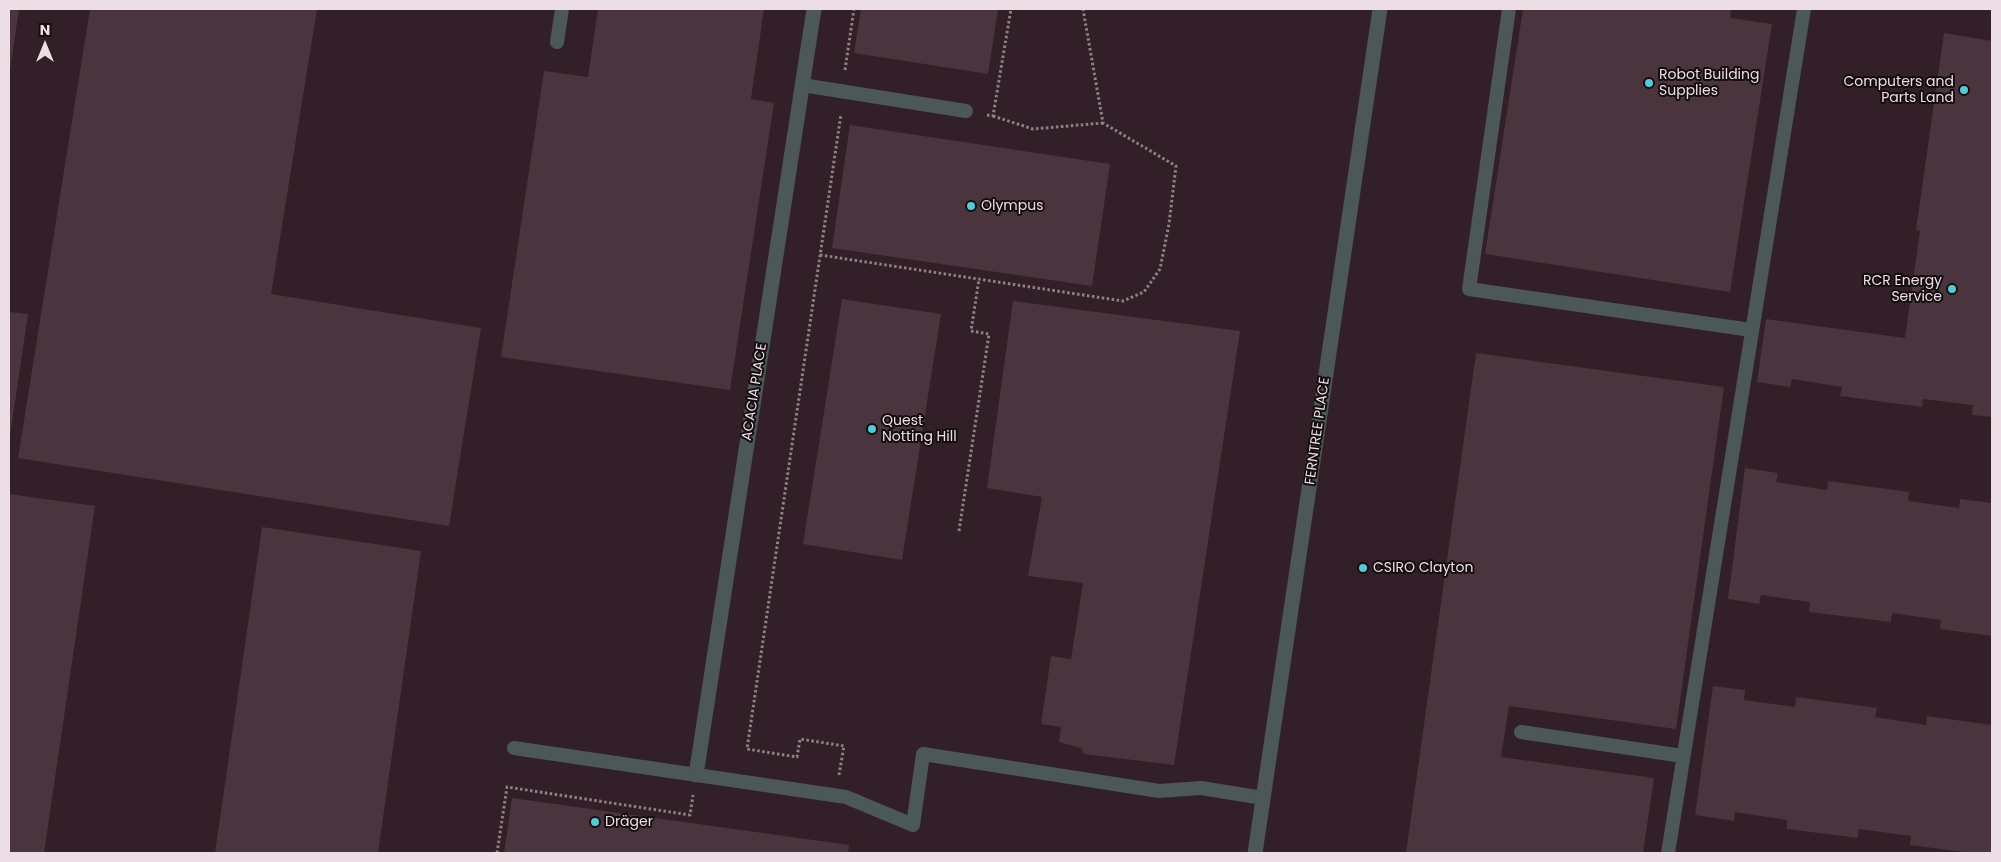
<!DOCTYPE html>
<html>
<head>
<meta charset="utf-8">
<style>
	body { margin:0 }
	#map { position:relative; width:2001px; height:862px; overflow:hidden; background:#321f27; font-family:Poppins,sans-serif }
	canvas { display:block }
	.frame { position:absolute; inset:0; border:10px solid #ecdee4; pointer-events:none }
	.north { position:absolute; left:20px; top:20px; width:50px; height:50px; -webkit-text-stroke:4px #140c0f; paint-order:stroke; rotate:0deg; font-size:14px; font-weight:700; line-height:20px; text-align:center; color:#ecdee4 }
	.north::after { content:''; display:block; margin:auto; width:18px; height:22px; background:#ecdee4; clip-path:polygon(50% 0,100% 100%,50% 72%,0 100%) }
</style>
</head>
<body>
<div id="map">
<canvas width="2001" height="862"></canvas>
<div class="frame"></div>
<div class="north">N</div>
</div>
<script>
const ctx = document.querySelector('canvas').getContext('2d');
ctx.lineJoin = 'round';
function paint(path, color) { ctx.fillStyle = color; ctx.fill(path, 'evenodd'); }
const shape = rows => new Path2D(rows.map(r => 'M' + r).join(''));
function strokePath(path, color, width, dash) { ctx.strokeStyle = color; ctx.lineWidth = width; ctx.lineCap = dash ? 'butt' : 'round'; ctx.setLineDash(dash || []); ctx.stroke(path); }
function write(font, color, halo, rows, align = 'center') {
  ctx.font = font + ' Poppins,sans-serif'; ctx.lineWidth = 4; ctx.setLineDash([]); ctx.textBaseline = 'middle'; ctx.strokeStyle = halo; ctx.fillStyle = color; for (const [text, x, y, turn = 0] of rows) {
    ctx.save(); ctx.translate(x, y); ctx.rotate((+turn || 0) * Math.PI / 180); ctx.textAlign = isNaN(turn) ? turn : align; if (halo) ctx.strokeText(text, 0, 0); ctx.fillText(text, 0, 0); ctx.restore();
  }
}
paint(shape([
	[9,9,19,9,10,70,9,70],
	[90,9,317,9,271,294,481,328,449,526,18,458],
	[598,9,764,9,751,99,774,103,730,390,501,357,544,71,588,77],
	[861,9,998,9,988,74,854,53],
	[1523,9,1731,9,1730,18,1772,24,1730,292,1485,254],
	[1944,33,1992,41,1992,417,1972,415,1973,405,1923,399,1922,407,1840,396,1842,387,1792,379,1790,387,1757,382,1766,319,1905,338,1920,231,1916,230],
	[850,125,1110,164,1092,286,832,248],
	[842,299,941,314,902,560,803,544],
	[1013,301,1240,331,1174,765,1084,754,1081,748,1059,742,1061,727,1041,724,1051,656,1071,659,1083,583,1028,576,1042,497,987,488],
	[9,312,28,314,10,436,9,436],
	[1476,353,1724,387,1676,729,1509,706,1501,757,1654,778,1643,853,1406,853],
	[1745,468,1778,473,1776,482,1827,490,1828,481,1909,492,1908,501,1959,508,1960,499,1992,503,1992,636,1940,629,1941,620,1892,613,1891,622,1809,612,1810,602,1761,595,1759,604,1728,599],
	[9,494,95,506,44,853,9,853],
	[262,527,421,551,378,853,215,853],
	[1713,686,1745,690,1744,700,1795,707,1796,697,1877,708,1875,717,1926,725,1927,716,1992,725,1992,853,1972,853,1910,845,1911,836,1859,829,1858,838,1787,829,1787,820,1735,812,1734,821,1695,815],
	[512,798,849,845,848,853,504,853]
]), '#4a353e');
strokePath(shape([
	[845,70,854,9],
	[987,115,993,116,1011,9],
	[993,116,1033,129,1103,123],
	[820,255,1123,301,1144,292,1160,269,1169,224,1176,166,1103,123,1083,9],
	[959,531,989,334,971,331,979,279],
	[839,775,844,746,800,739,797,757,747,749,841,114],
	[497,853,507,787,690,815,693,795]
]), '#908087', 3, [2.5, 2.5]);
strokePath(shape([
	[1509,9,1469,289,1751,330],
	[557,42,562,9],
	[802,85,966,111],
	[1521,732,1683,756],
	[514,748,846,797,913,825,923,754,1159,791,1201,788,1263,798],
	[1668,853,1804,9]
]), '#4b5758', 14);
strokePath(shape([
	[696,775,814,9],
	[1255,853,1380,9]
]), '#4b5758', 15);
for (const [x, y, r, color] of [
	[1649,83,5,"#52cbd7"],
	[1964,90,5,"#52cbd7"],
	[971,206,5,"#52cbd7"],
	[1952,289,5,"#52cbd7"],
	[872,429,5,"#52cbd7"],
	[1363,568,5,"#52cbd7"],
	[595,822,5,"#52cbd7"]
]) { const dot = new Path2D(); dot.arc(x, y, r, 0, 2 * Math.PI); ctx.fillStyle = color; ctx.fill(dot); strokePath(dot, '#140c0f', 2); }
write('14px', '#ecdee4', '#140c0f', [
	["Robot Building",1659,75],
	["Supplies",1659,91],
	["Computers and",1954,82,"right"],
	["Parts Land",1954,98,"right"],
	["Olympus",981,206],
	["RCR Energy",1942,281,"right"],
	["Service",1942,297,"right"],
	["Quest",882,421],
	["Notting Hill",882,437],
	["CSIRO Clayton",1373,568],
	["Dräger",605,822]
], 'left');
write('14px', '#ecdee4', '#140c0f', [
	["ACACIA PLACE",755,392,-81],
	["FERNTREE PLACE",1318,431,-82]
]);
</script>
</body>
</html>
